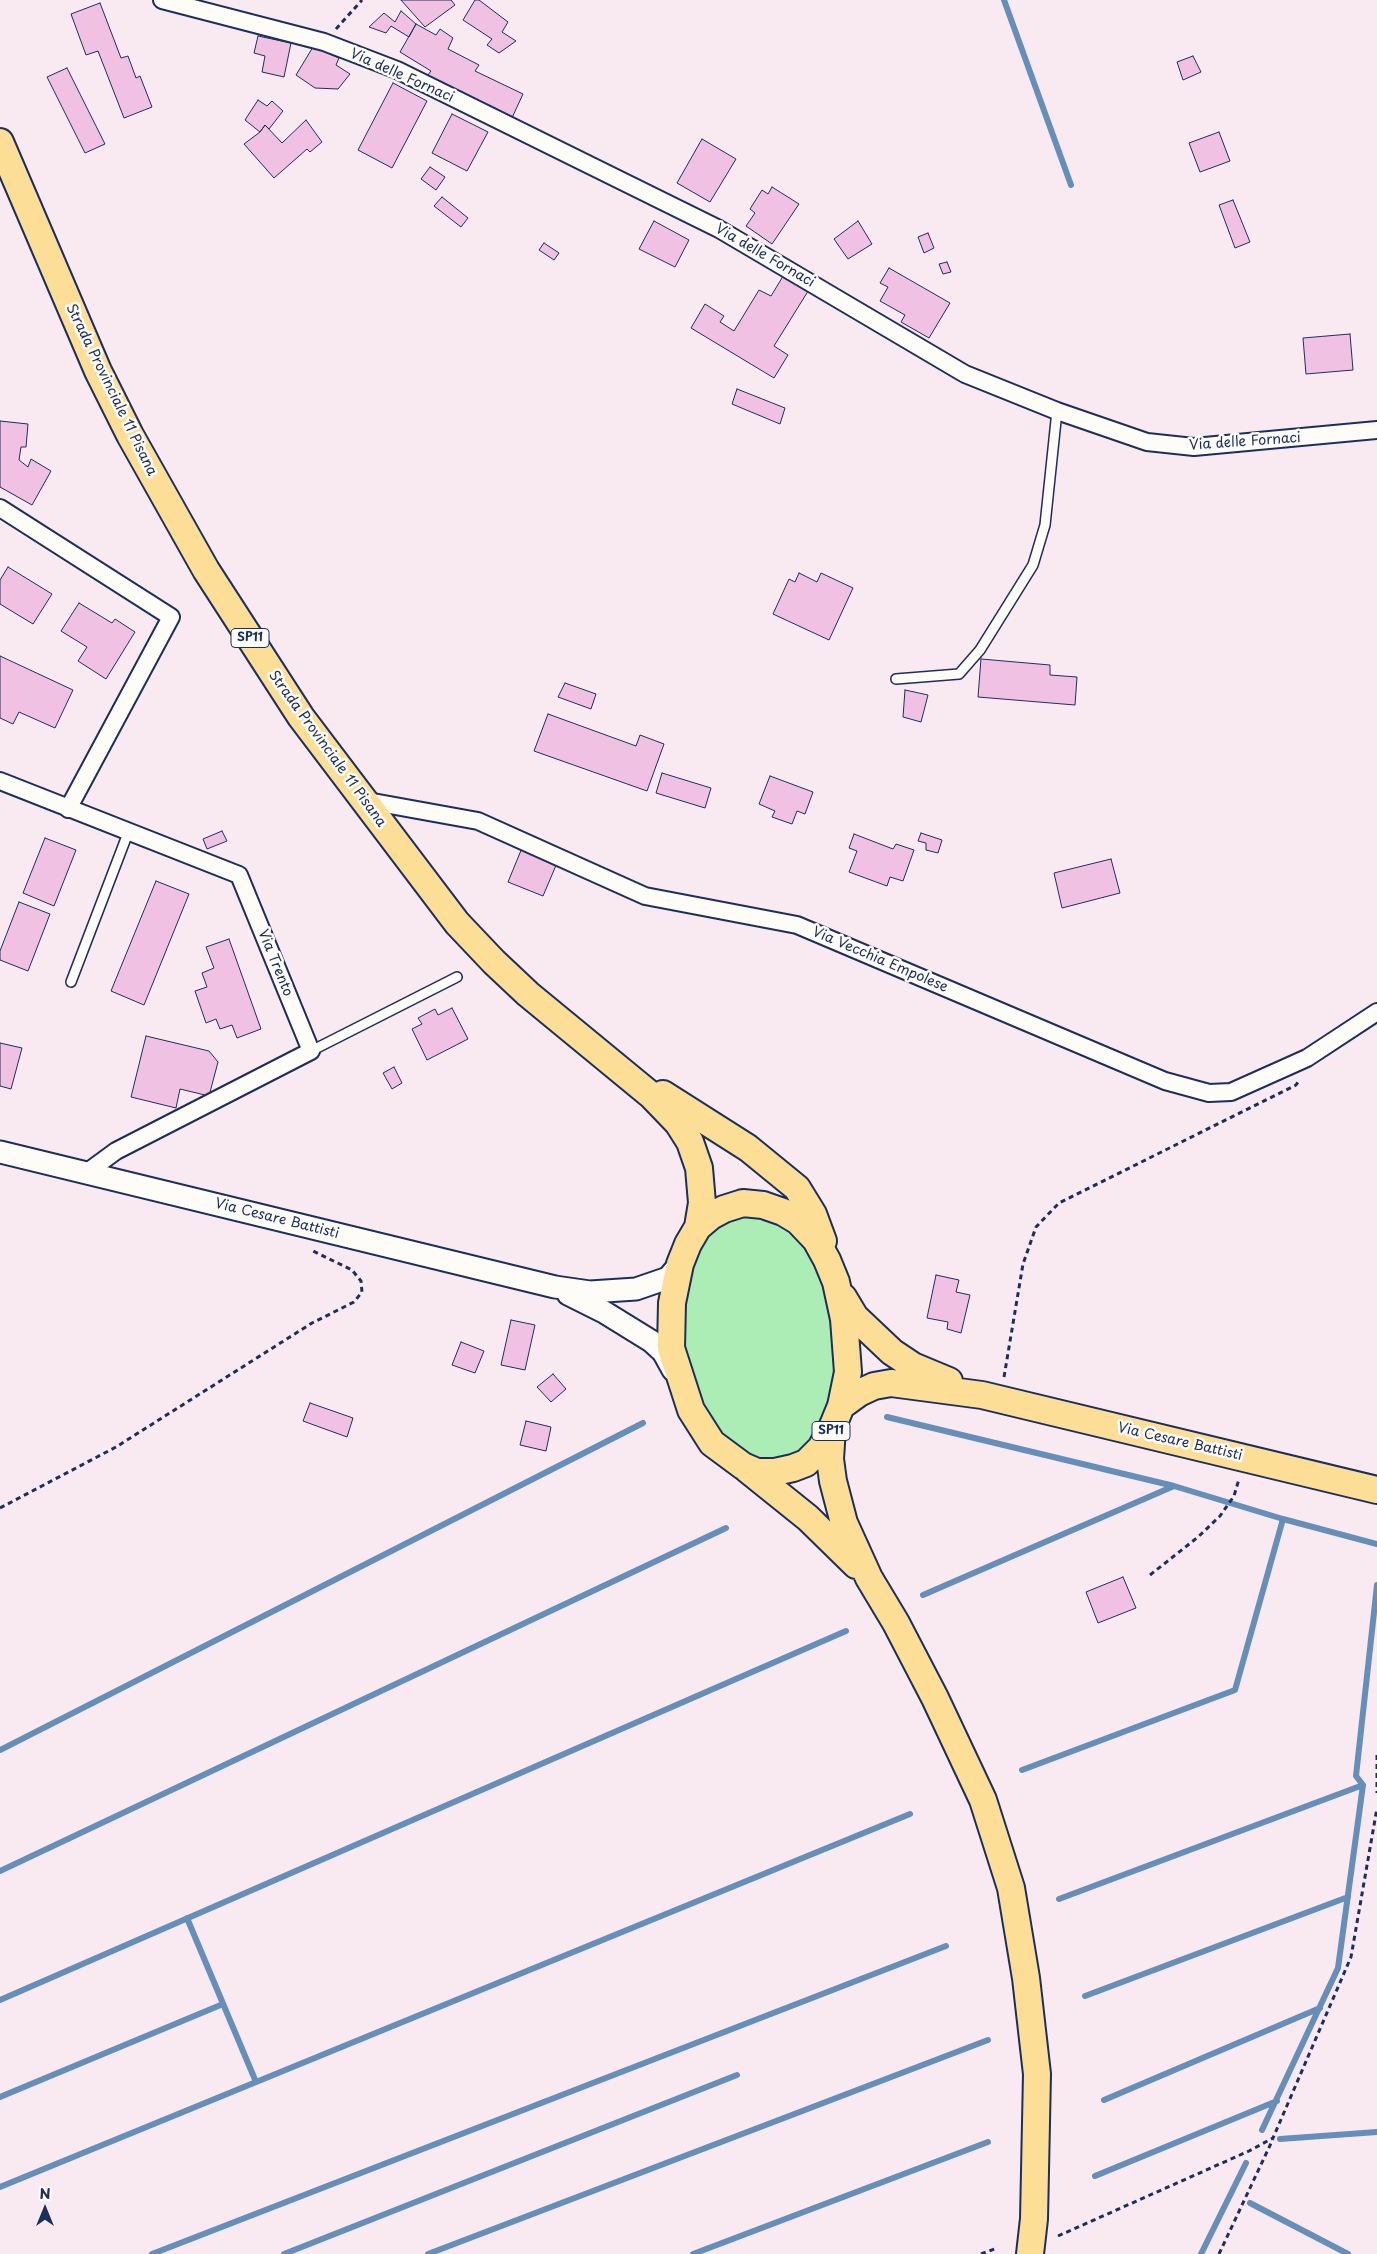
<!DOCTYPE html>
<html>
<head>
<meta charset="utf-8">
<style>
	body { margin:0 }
	#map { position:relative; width:1377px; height:2254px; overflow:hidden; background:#f9eaf1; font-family:"Playpen Sans",sans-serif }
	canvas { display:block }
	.north { position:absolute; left:20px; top:2184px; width:50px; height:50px; -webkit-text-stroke:4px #fdfcf7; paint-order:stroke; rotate:0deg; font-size:14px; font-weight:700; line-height:20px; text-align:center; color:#1b2f5e }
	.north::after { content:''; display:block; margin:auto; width:18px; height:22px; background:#1b2f5e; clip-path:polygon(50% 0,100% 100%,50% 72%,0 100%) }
</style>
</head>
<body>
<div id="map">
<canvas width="1377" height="2254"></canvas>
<div class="north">N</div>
</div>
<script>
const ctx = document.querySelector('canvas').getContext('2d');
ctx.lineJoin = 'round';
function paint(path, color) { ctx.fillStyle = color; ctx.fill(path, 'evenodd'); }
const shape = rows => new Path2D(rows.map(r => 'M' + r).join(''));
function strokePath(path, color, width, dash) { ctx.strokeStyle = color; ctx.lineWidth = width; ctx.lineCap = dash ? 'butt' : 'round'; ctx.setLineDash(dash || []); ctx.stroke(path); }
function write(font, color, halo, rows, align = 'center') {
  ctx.font = font + ' "Playpen Sans",sans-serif'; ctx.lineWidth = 5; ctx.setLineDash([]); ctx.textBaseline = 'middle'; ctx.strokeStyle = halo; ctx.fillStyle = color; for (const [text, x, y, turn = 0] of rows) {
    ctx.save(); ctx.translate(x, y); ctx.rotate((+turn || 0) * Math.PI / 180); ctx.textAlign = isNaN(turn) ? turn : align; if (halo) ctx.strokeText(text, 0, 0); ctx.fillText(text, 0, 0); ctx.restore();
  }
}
paint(shape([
	[744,1216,760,1217,778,1224,790,1231,805,1247,816,1266,824,1286,832,1321,835,1371,829,1402,820,1423,811,1440,799,1452,789,1456,774,1459,760,1459,749,1455,721,1435,703,1405,683,1346,684,1304,692,1269,699,1250,708,1236,718,1227]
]), '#acedb6');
strokePath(shape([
	[1004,0,1071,185],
	[887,1417,1174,1486,1283,1519,1377,1544],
	[923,1595,1174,1486],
	[0,1750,643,1423],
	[1022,1770,1235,1690,1283,1519],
	[0,1871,726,1528],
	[1059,1899,1363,1785],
	[187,1918,256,2082],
	[1085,1996,1348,1897],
	[0,2000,846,1631],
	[0,2097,223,2004],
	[1104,2100,1320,2008],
	[1262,2130,1338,1968,1363,1785,1356,1776,1377,1585],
	[1280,2139,1377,2132],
	[1095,2176,1277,2101],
	[0,2187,910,1814],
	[1250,2203,1348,2254],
	[152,2254,946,1946],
	[284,2254,737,2075],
	[428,2254,988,2040],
	[693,2254,988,2142],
	[1201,2254,1246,2163]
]), '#658eb9', 6);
const building = shape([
	[401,0,451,0,455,5,425,27,401,0],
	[475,0,479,0,508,22,502,32,516,41,499,53,487,45,492,39,463,20,475,0],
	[100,3,121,58,128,56,136,78,140,76,152,107,124,118,98,51,86,55,71,14,100,3],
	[401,11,416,24,409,37,391,26,386,33,369,27,384,13,395,22,401,11],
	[416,24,436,35,440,29,453,38,448,49,479,65,475,71,523,94,511,120,427,76,431,71,400,52,416,24],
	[258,36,291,43,284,77,262,72,265,56,254,53,258,36],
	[313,47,339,58,336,65,350,74,338,89,315,88,296,75,313,47],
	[1193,56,1201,72,1183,80,1177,62,1193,56],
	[67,68,105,144,85,153,47,77,67,68],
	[393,83,427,101,392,168,358,150,393,83],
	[258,100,267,106,272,101,283,111,269,129,265,125,260,132,245,120,258,100],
	[452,114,488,132,467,171,432,153,452,114],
	[306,120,322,142,310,152,307,149,274,178,244,144,260,132,265,125,282,143,306,120],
	[1219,132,1230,161,1200,172,1189,143,1219,132],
	[702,139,736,159,710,202,677,183,702,139],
	[430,167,445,177,436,190,421,179,430,167],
	[772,187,799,204,772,244,746,226,755,213,750,209,762,190,768,194,772,187],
	[442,197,468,218,461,227,434,206,442,197],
	[1233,200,1250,242,1235,248,1219,205,1233,200],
	[654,221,689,240,675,267,639,249,654,221],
	[858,221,872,244,848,259,834,239,858,221],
	[928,233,934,248,924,253,918,237,928,233],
	[544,243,559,253,554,260,539,250,544,243],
	[947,262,951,272,943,274,939,264,947,262],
	[889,268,950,303,929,338,901,322,905,315,880,301,888,287,880,283,889,268],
	[785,273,810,288,774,346,788,355,774,378,691,328,705,304,724,316,720,322,734,331,759,290,771,296,785,273],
	[1350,334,1353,370,1306,374,1303,338,1350,334],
	[737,389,785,408,780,424,732,404,737,389],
	[0,421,28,424,26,447,21,447,19,460,28,467,31,459,51,471,32,505,0,487,0,421],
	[8,567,52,594,33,624,0,604,0,580,8,567],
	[799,573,817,582,821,573,853,588,829,640,773,614,789,579,795,582,799,573],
	[79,603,112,623,115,619,135,632,106,679,78,661,87,647,61,631,79,603],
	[0,656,73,690,55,728,19,712,13,724,0,718,0,656],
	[981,659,1050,665,1050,675,1077,677,1075,705,978,697,981,659],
	[565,683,596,694,591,709,558,697,565,683],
	[905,690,928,695,921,722,903,717,905,690],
	[548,714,636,746,640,735,664,744,647,791,534,751,548,714],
	[662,773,711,788,705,808,656,793,662,773],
	[770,776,813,792,805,814,797,811,792,824,772,817,775,811,759,804,770,776],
	[222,831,227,841,207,849,203,839,222,831],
	[921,833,942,840,938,853,926,850,926,843,918,841,921,833],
	[854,834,893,849,896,844,914,850,903,881,890,877,887,886,849,872,857,851,849,848,854,834],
	[45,838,76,850,54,906,23,893,45,838],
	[522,848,557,863,543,896,508,882,522,848],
	[1111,859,1120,893,1062,908,1054,873,1111,859],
	[156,881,189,894,144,1005,111,991,156,881],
	[19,902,50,914,28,971,0,960,0,951,19,902],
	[229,939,261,1029,237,1038,232,1025,220,1029,216,1019,206,1023,195,991,207,987,202,973,214,968,206,947,229,939],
	[452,1008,468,1039,427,1060,412,1029,422,1024,418,1018,435,1009,438,1015,452,1008],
	[146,1036,209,1051,218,1062,209,1096,180,1089,176,1108,131,1097,146,1036],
	[0,1043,22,1048,11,1089,0,1086,0,1043],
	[394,1067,402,1083,392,1089,383,1073,394,1067],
	[936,1275,959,1280,956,1292,970,1295,961,1333,947,1329,948,1322,927,1318,936,1275],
	[511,1320,535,1325,525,1370,501,1365,511,1320],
	[461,1342,484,1351,475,1373,452,1365,461,1342],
	[553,1374,566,1389,551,1402,537,1387,553,1374],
	[310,1403,353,1418,347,1437,303,1421,310,1403],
	[526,1421,551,1427,546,1451,520,1445,526,1421],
	[1123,1577,1136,1608,1098,1623,1086,1592,1123,1577]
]);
paint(building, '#f1c1e3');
strokePath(building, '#1b2f5e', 1);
const service = shape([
	[896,679,959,674,980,650,1033,565,1045,525,1057,411],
	[71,982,128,833],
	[311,1051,457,977]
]);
const minor = shape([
	[162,0,324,42,397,70,719,229,965,374,1057,411,1147,442,1194,447,1377,430],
	[0,508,171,617,68,809],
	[0,781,239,875,311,1051,116,1151,86,1173],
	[362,800,478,821,645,896,797,925,1165,1081,1209,1093,1231,1092,1307,1058,1377,1012]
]);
const tertiary = shape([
	[0,1152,555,1287,590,1292,636,1289,668,1278,680,1264],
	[568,1294,604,1312,651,1341,663,1352,673,1370]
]);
const primary = shape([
	[0,142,98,371,130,435,206,570,301,717,457,923,494,962,528,994,652,1096,678,1123,690,1142,699,1168,702,1203,698,1227],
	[663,1094,748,1148,797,1188,813,1214,823,1241],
	[743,1203,763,1205,783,1212,798,1221,816,1240,827,1260,836,1282,844,1319,848,1372,841,1406,832,1428,821,1448,806,1463,793,1468,775,1472,757,1472,743,1466,712,1443,691,1410,671,1348,672,1303,680,1264,688,1244,698,1227,711,1216,724,1209,743,1203],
	[843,1297,855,1317,892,1352,913,1366,949,1381],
	[841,1406,859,1393,874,1386,891,1383,982,1395,1377,1490],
	[832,1428,830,1459,833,1481,844,1523,869,1578,896,1623,935,1698,983,1800,1011,1888,1026,1978,1037,2074,1034,2219,1030,2254],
	[747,1469,808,1518,856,1565]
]);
strokePath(service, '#1b2f5e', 12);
strokePath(minor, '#1b2f5e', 20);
strokePath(tertiary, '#1b2f5e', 25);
strokePath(primary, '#1b2f5e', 30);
strokePath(shape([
	[336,29,362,0],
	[1004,1377,1023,1264,1036,1227,1059,1203,1296,1085,1298,1082],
	[0,1508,116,1447,312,1323,354,1302,362,1292,361,1281,352,1270,313,1251],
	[1150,1575,1198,1537,1220,1516,1234,1496,1239,1479],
	[1377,1755,1377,1793],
	[1058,2236,1249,2151,1273,2138,1351,1957,1377,1808],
	[981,2254,997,2248],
	[1219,2254,1273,2139]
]), '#1b2f5e', 3, [5, 4]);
strokePath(service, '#fdfcf7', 9);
strokePath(minor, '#fdfcf7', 16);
strokePath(tertiary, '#fdfcf7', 21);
strokePath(primary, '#fcde96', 26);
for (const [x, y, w] of [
	[250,638,38],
	[831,1431,38]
]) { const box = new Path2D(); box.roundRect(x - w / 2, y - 9.5, w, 19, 4); ctx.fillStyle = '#fdfcf7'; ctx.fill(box); strokePath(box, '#1b2f5e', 1); }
write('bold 12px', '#1b2f5e', null, [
	["SP11",250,638],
	["SP11",831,1431]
]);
write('14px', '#1b2f5e', '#fdfcf7', [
	["Via delle Fornaci",402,76,24],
	["Via delle Fornaci",765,256,30],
	["Strada Provinciale 11 Pisana",111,390,64],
	["Via delle Fornaci",1245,442,-4],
	["Strada Provinciale 11 Pisana",327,749,54],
	["Via Vecchia Empolese",880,960,23],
	["Via Trento",275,963,68],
	["Via Cesare Battisti",277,1219,14],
	["Via Cesare Battisti",1180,1442,13]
]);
</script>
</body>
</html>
